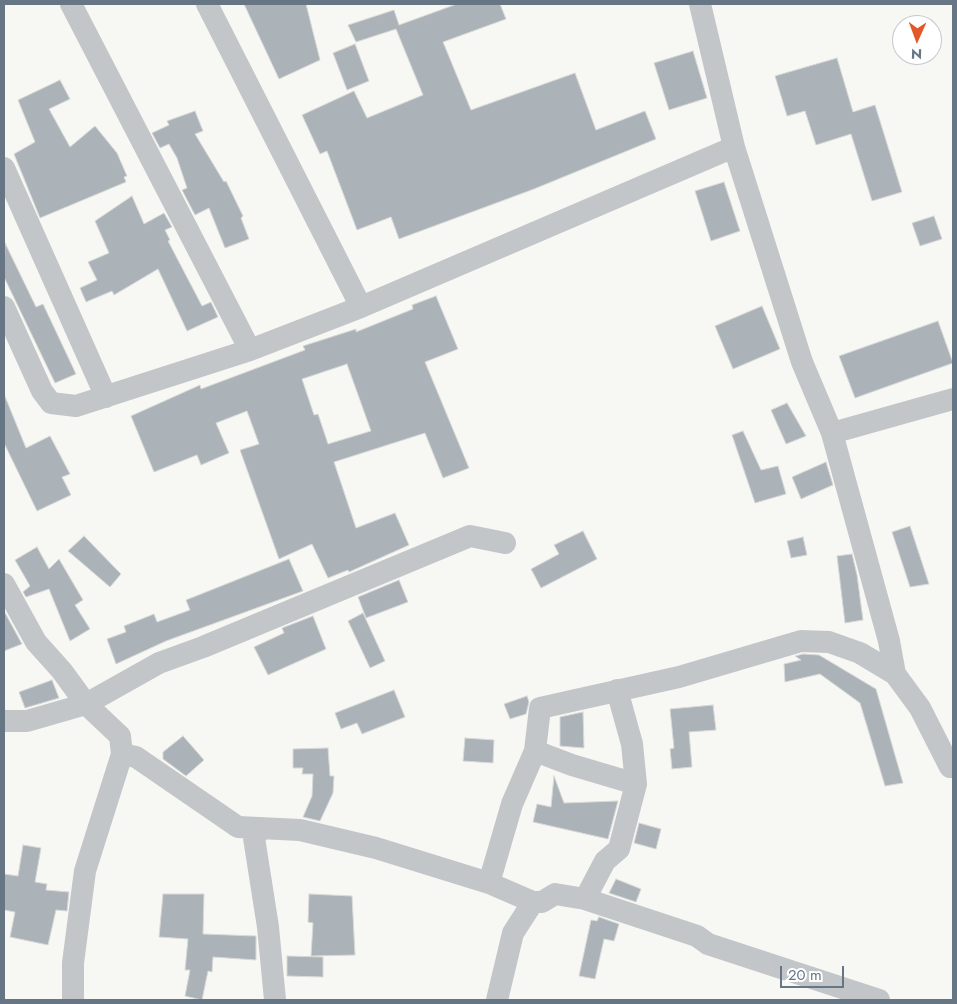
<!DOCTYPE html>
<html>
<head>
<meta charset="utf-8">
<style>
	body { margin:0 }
	#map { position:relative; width:957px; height:1004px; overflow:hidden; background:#f7f7f4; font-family:Jost,sans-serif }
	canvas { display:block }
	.frame { position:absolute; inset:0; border:5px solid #667685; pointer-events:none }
	.north { position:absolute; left:892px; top:15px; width:50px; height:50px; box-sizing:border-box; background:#fff; border:1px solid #c2c8ce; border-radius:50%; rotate:182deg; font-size:14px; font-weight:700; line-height:20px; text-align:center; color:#667685 }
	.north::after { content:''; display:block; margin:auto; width:18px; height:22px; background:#e25929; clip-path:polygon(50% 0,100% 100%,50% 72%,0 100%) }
	.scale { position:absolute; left:780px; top:966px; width:64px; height:22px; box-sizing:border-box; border:2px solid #667685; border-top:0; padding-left:6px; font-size:15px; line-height:18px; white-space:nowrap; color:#667685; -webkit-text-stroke:4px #fff; paint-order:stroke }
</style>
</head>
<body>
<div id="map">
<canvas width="957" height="1004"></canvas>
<div class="frame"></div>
<div class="north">N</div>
<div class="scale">20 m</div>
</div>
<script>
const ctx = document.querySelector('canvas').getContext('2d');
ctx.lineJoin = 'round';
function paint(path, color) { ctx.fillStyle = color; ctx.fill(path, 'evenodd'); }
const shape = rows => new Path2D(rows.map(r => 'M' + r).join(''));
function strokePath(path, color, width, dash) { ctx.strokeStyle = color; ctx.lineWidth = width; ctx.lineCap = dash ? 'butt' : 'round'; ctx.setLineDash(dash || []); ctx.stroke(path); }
const building = shape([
	[244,4,306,4,320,60,279,79,244,4],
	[457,4,500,4,506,19,443,42,471,110,575,73,596,130,645,111,656,139,534,189,399,239,391,217,357,230,327,151,320,154,302,115,354,91,367,118,423,95,396,29,356,42,348,25,394,10,399,25,457,4],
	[355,44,369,81,347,90,333,53,355,44],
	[693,51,707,98,669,110,654,63,693,51],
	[837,58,853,112,875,105,902,192,872,201,851,134,816,145,805,111,787,116,775,76,837,58],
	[60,80,70,99,49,109,70,147,95,126,117,153,127,176,124,177,126,182,40,218,14,154,35,142,18,100,60,80],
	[195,111,203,131,195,134,224,182,226,181,243,216,241,218,249,239,225,248,209,208,195,215,182,190,187,188,177,158,169,144,160,148,152,133,169,125,167,121,195,111],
	[724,182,740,231,711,241,695,191,724,182],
	[132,196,144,224,164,213,172,227,165,230,170,240,168,241,202,306,211,302,218,317,187,331,158,269,114,295,112,291,86,302,80,288,97,280,88,262,109,253,95,221,132,196],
	[934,216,942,239,920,246,912,223,934,216],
	[5,243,36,307,43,304,76,374,55,383,4,277,5,243],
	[436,296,458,349,425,362,469,468,443,478,425,433,334,462,356,528,395,513,409,545,349,572,348,570,328,578,312,544,279,559,240,450,259,444,247,411,216,423,229,453,201,465,197,455,154,472,131,416,200,385,201,389,305,350,303,346,356,329,356,332,413,309,412,305,436,296],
	[347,364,371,431,328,444,318,414,314,415,302,379,347,364],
	[762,306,780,349,733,369,715,326,762,306],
	[938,321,953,363,855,398,839,356,938,321],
	[4,394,26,448,50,436,70,474,62,477,71,495,37,511,4,443,4,394],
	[787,403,806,436,786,444,771,410,787,403],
	[743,431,761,470,778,466,786,494,755,503,732,435,743,431],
	[826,462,833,485,801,499,792,477,826,462],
	[910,526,929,584,910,587,892,532,910,526],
	[583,531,597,559,541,588,531,569,559,554,554,545,583,531],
	[84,536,121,574,110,587,68,551,84,536],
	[803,537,807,555,791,558,787,541,803,537],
	[37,547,49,569,59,559,83,600,75,605,90,629,70,641,49,589,26,597,23,592,30,586,15,560,37,547],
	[852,554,857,575,863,620,845,623,837,556,852,554],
	[289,559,303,591,166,641,116,664,107,639,126,632,124,626,154,614,157,622,190,610,186,600,289,559],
	[399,580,408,602,366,618,358,597,399,580],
	[4,611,22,644,4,651,4,611],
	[363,613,385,661,370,668,348,621,363,613],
	[313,616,326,649,268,675,254,647,284,633,282,628,313,616],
	[803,654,819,655,876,689,903,783,885,786,860,703,820,674,785,682,784,664,801,660,795,656,803,654],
	[52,680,59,698,25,708,19,692,52,680],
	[394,690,405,717,362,734,357,723,341,729,335,713,394,690],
	[527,696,529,702,526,714,510,719,504,704,527,696],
	[713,705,716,730,689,732,692,767,672,769,670,749,674,748,670,709,713,705],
	[583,712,584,748,560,746,560,717,583,712],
	[183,736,204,760,186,776,163,759,163,752,183,736],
	[465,738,494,740,493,763,463,761,465,738],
	[328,748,330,776,334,776,333,793,320,821,303,817,312,796,313,774,302,774,303,768,293,768,293,749,328,748],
	[554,776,564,803,618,801,608,839,533,822,537,804,551,807,554,776],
	[639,823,661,829,656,849,634,843,639,823],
	[23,845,41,848,35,882,47,884,46,890,69,892,67,911,56,910,48,945,10,937,15,912,4,910,4,874,18,876,23,845],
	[616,879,641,889,636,902,609,893,616,879],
	[163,894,204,894,203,934,256,936,256,960,213,957,212,972,208,971,202,1000,185,996,190,970,185,970,188,939,159,937,163,894],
	[309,894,352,896,355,955,311,956,313,923,308,922,309,894],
	[599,917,619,924,614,941,604,939,595,979,579,976,591,920,597,921,599,917],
	[287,956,323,957,323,977,287,976,287,956]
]);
paint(building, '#abb3b9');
strokePath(building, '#d8d8d6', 1);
strokePath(shape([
	[71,4,250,350],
	[207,4,361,307],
	[700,4,734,147,802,362,832,433,889,641,895,674,920,708,950,767,953,766],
	[4,168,106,397],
	[4,307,42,391,51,403,76,406,250,350,361,307,734,147],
	[832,433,953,399],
	[4,584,36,642,62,671,86,704,120,736,122,754,85,871,73,963,73,1000],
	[617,690,632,744,636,784],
	[4,721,27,721,86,704,159,663,203,647,470,536,505,543],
	[122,754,136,757,238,827,300,830,376,848,489,883,533,902,542,902,555,894,585,899],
	[261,828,254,838,268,927,275,1000],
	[489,883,512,804,535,751],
	[497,1000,513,933,533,902],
	[879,1000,708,944,697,936,585,899,605,861,619,849,636,784,572,765,535,751,540,708,679,677,801,641,829,642,860,653,895,674]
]), '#c2c6c9', 22);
</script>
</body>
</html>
